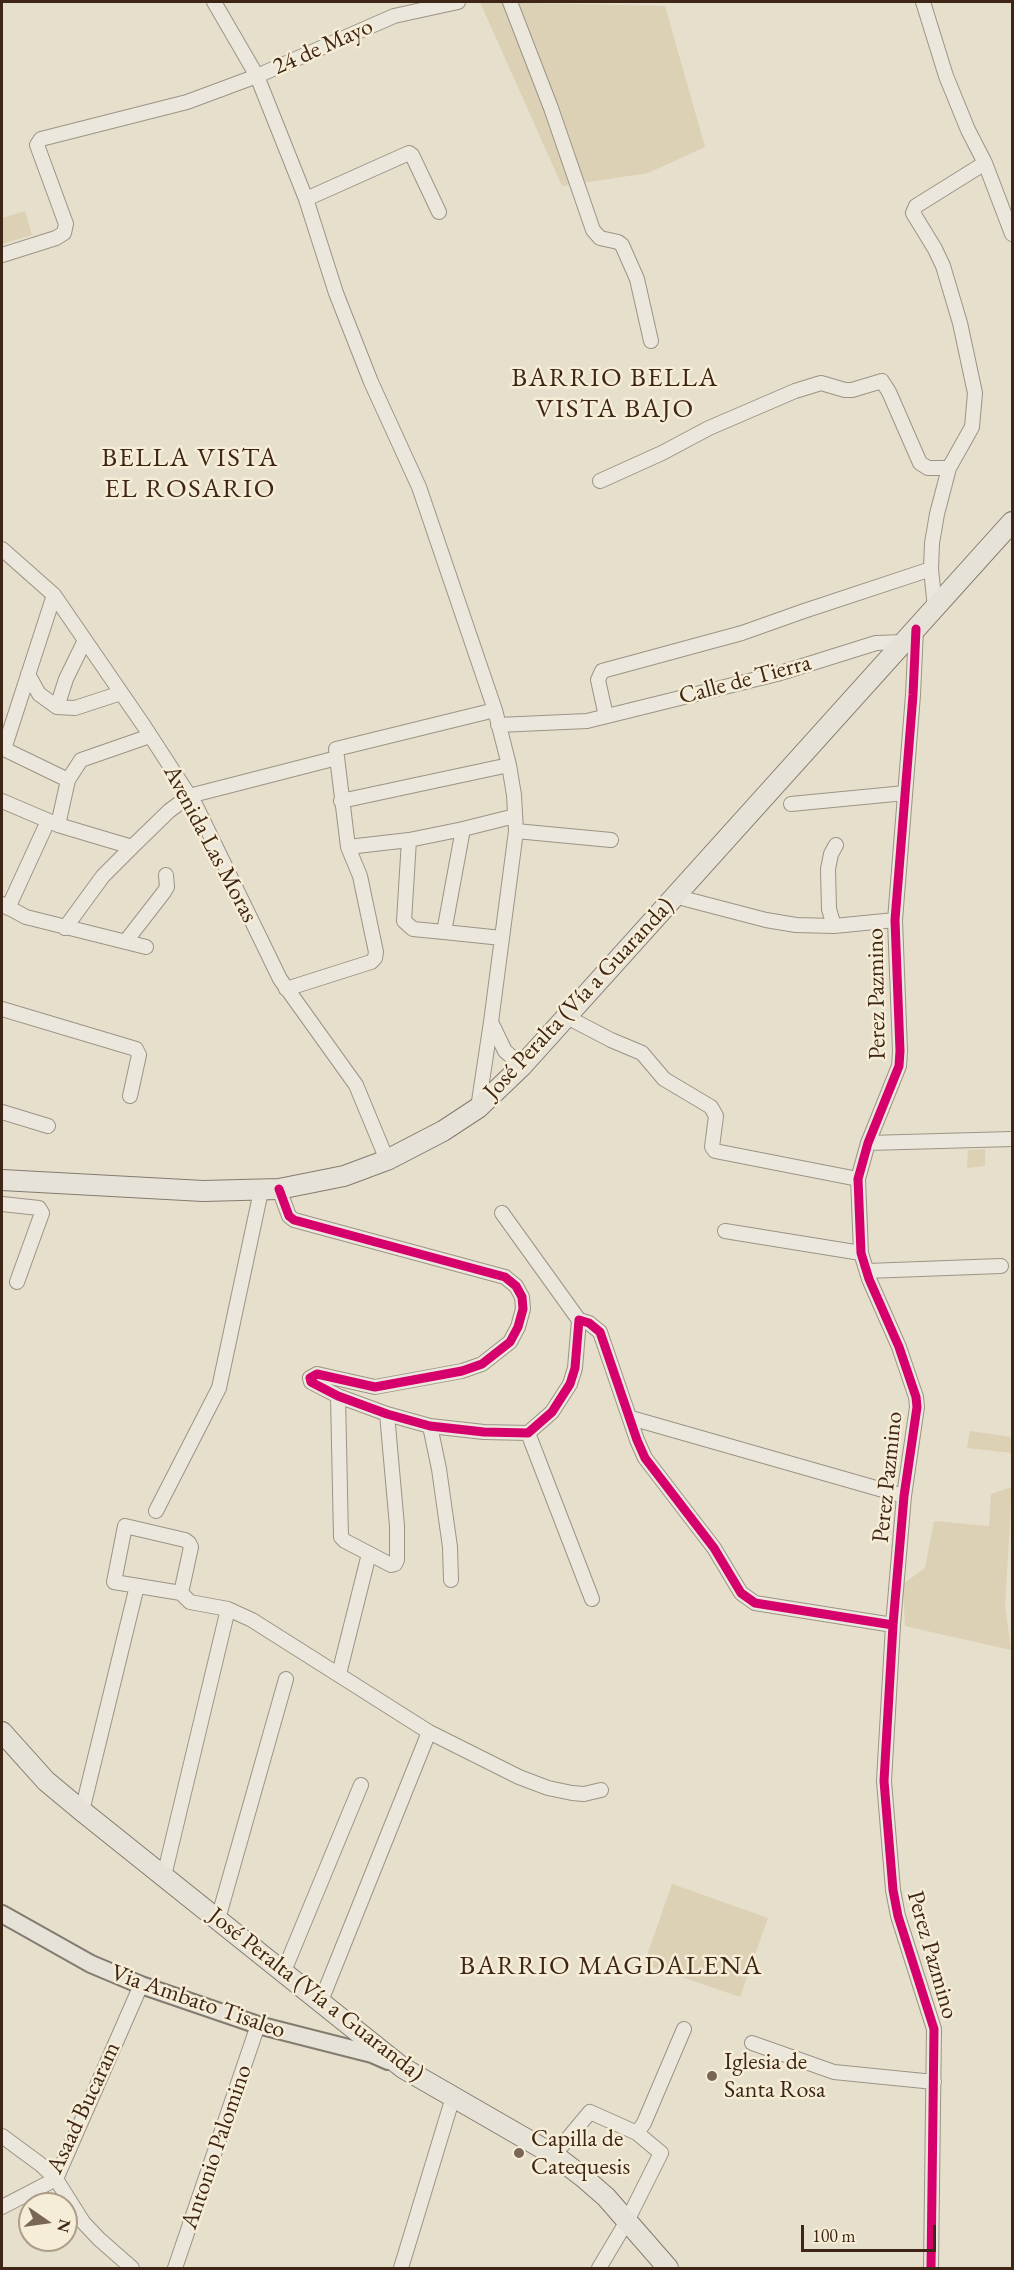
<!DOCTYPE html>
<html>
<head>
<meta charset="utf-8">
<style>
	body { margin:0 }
	#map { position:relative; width:1014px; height:2270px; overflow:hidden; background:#e6dfcb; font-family:"EB Garamond",serif }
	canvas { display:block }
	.frame { position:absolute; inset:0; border:3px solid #3f2516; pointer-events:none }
	.north { position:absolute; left:18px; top:2192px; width:60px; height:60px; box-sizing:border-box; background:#f6edd6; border:2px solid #ad9d89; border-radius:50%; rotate:103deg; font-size:16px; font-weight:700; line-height:24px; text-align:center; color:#3f2516 }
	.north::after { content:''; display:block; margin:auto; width:21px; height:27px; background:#796655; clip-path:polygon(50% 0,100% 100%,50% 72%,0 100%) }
	.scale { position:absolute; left:801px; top:2225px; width:135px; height:27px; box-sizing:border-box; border:3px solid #3f2516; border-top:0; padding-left:8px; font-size:18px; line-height:21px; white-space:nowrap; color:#3f2516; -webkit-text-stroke:4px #f6edd6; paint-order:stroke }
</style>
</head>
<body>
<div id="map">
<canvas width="1014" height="2270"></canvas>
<div class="frame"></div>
<div class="north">N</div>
<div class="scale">100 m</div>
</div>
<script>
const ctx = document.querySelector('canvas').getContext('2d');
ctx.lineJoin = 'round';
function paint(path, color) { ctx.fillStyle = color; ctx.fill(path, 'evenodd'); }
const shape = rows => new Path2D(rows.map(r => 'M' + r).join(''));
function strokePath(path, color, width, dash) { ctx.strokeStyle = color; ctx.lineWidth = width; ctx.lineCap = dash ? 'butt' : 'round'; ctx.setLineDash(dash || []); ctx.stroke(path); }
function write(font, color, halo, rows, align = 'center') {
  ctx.font = font + ' "EB Garamond",serif'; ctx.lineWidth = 5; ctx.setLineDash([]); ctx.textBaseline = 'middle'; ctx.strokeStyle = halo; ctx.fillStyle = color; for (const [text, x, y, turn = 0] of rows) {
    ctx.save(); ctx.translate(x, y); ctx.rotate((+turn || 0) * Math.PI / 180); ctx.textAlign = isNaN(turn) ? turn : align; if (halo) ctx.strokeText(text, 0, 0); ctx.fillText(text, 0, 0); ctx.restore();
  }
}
paint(shape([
	[480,2,665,6,705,147,648,173,562,186],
	[25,211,32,235,2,244,2,218],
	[985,1149,985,1166,967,1168,968,1150],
	[970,1431,1012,1437,1012,1453,967,1448],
	[1012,1487,1005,1606,1011,1650,905,1626,903,1584,925,1568,934,1521,989,1526,991,1494],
	[672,1884,768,1918,740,1997,644,1964]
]), '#dcd0b5');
const minor = shape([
	[214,2,257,76,306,199,336,293,371,382,419,487,495,710,509,765,514,795,516,831,491,1022,478,1108],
	[510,2,551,108,593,230,600,238,618,242,622,245,637,279,651,341],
	[923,2,946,76,968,130,985,163,1012,234],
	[306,199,409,153,412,155,439,212],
	[2,255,56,238,64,233,66,224,37,145,41,139,187,102,257,76,394,16,458,2],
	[600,481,662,453,709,428,795,391,821,383,845,390,852,390,882,381,889,392,920,463,928,468,949,468],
	[2,549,54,595,144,726,196,806,280,979,356,1085,387,1160],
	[935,608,931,569,932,543,937,514,949,468,972,427,975,393,960,323,943,266,935,249,913,213,916,206,985,163],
	[916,629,913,695,895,920,900,1051,899,1066,868,1143,858,1179,861,1253,869,1279,899,1347,916,1397,917,1407,904,1496,893,1625,884,1781,893,1890,898,1916,934,2029,931,2268],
	[85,640,66,679,57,707,75,708,121,693],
	[28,674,39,694,57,707],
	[606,716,598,680,602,671,742,633,804,611,931,569],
	[498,725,587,721,777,674,876,643,904,642],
	[2,748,4,749,54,595],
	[4,749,68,780,81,760,150,736],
	[68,780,58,825,132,847,169,811,189,796,337,758],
	[2,801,56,824],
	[341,801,509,765],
	[791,804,905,793],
	[516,831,611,840],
	[409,840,404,921,413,929,444,932],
	[348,847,336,749,495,710],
	[674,896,766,920,796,925,834,926,895,920],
	[2,904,26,917,146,947],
	[8,908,48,821],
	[834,926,829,909,828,869,831,854,836,845],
	[65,928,103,876,132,847],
	[502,938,444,932,463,829,515,816],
	[126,941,164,892,167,887,166,875],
	[286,989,371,962,375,958,376,952,360,876,348,847,409,840,463,829],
	[2,1009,136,1049,139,1055,130,1096],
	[565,1016,611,1040,642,1053,664,1079,711,1107,716,1116,712,1147,715,1151,858,1179],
	[491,1022,505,1051,522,1066],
	[2,1112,48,1126],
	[868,1143,1012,1139],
	[279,1189,289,1216,294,1220,505,1277,516,1286,522,1297,523,1309,518,1327,510,1342,482,1364,462,1371,375,1387,317,1374,310,1378,311,1382,338,1396,387,1414,430,1426,484,1432,528,1433,552,1412,570,1384,575,1368,579,1320,589,1323,600,1332,637,1440,645,1458,714,1548,741,1593,755,1603,893,1625],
	[2,1204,39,1208,42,1213,17,1282],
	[502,1213,579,1320],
	[725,1231,861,1253],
	[867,1271,1001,1266],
	[338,1396,341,1537,345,1541,391,1565,395,1564,397,1560,397,1526,387,1414],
	[631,1418,904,1496],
	[430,1426,439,1469,450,1547,451,1580],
	[528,1433,592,1599],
	[156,1511,219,1388,261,1191],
	[125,1526,185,1540,189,1543,191,1547,181,1593,114,1582,125,1526],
	[181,1593,190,1602,228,1609,252,1620,429,1732,519,1777,548,1788,572,1793,584,1794,601,1790],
	[339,1674,369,1554],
	[82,1811,137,1586],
	[164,1876,228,1609],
	[218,1919,286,1679],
	[284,1971,361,1785],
	[321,2001,429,1732],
	[752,2043,834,2072,934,2082],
	[637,2133,644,2123,684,2029],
	[2,2136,40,2164,56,2179,83,2222,99,2239,132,2268],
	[554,2155,590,2112,637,2133,661,2153,627,2221,599,2268],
	[2,2207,56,2179,141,1985],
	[175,2268,258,2025],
	[401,2268,453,2097]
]);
const major = shape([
	[2,1914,91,1964,141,1985,258,2025,372,2054,388,2061]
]);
const highway = shape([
	[2,1180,203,1191,279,1189,344,1176,387,1160,443,1131,478,1108,522,1066,1012,522],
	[2,1732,46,1781,82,1811,403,2068,554,2155,583,2177,606,2197,668,2268]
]);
strokePath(minor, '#9b9486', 16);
strokePath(major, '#837b6f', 20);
strokePath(highway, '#837b6f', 22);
strokePath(minor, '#ebe7dd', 14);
strokePath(major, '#e7e2d8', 16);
strokePath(highway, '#e7e2d8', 20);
strokePath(shape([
	[916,629,913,695,895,920,900,1051,899,1066,868,1143,858,1179,861,1253,869,1279,899,1347,916,1397,917,1407,904,1496,893,1625,884,1781,893,1890,898,1916,934,2029,931,2268],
	[279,1189,289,1216,294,1220,505,1277,516,1286,522,1297,523,1309,518,1327,510,1342,482,1364,462,1371,375,1387,317,1374,310,1378,311,1382,338,1396,387,1414,430,1426,484,1432,528,1433,552,1412,570,1384,575,1368,579,1320,589,1323,600,1332,637,1440,645,1458,714,1548,741,1593,755,1603,893,1625]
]), '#d6006c', 9);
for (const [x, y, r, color] of [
	[712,2076,6,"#796655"],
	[519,2153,6,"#796655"]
]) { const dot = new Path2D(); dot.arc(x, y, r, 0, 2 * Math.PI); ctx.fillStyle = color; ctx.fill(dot); strokePath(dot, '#f6edd6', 2); }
write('24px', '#3f2516', '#f6edd6', [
	["24 de Mayo",323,47,-24],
	["Calle de Tierra",745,680,-15],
	["Avenida Las Moras",210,844,62],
	["Perez Pazmino",877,994,-91],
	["José Peralta (Vía a Guaranda)",579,999,-47],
	["Perez Pazmino",888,1477,-84],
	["Perez Pazmino",932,1955,74],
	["José Peralta (Vía a Guaranda)",316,1995,38],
	["Via Ambato Tisaleo",198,2002,19],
	["Asaad Bucaram",84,2108,-65],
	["Antonio Palomino",217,2147,-71]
]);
write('24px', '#3f2516', '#f6edd6', [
	["Iglesia de",724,2062],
	["Santa Rosa",724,2090],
	["Capilla de",531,2139],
	["Catequesis",531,2167]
], 'left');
ctx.letterSpacing = '1.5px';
write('27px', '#3f2516', '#f6edd6', [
	["BARRIO BELLA",615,379],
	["VISTA BAJO",615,410],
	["BELLA VISTA",190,459],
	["EL ROSARIO",190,490],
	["BARRIO MAGDALENA",611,1967]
]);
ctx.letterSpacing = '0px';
</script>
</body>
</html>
